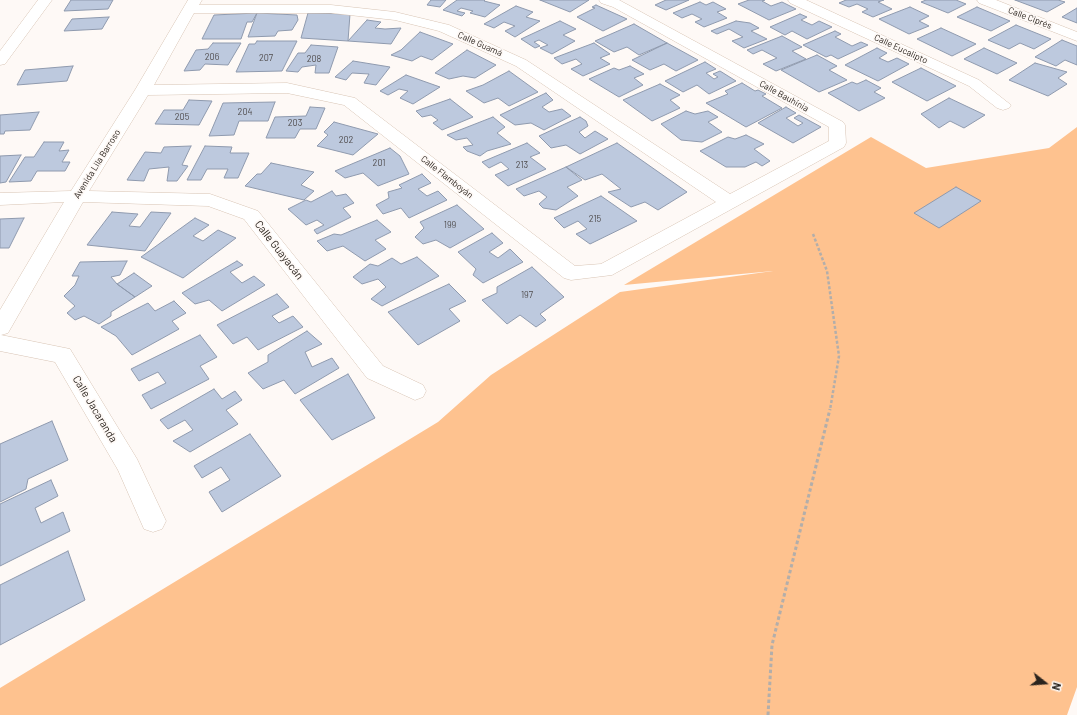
<!DOCTYPE html>
<html>
<head>
<meta charset="utf-8">
<style>
	body { margin:0 }
	#map { position:relative; width:1077px; height:715px; overflow:hidden; background:#fef9f6; font-family:Barlow,sans-serif }
	canvas { display:block }
	.north { position:absolute; left:1025px; top:663px; width:40px; height:40px; -webkit-text-stroke:3px #fef9f6; paint-order:stroke; rotate:107deg; font-size:11px; font-weight:700; line-height:16px; text-align:center; color:#2b241e }
	.north::after { content:''; display:block; margin:auto; width:14px; height:18px; background:#2b241e; clip-path:polygon(50% 0,100% 100%,50% 72%,0 100%) }
</style>
</head>
<body>
<div id="map">
<canvas width="1077" height="715"></canvas>
<div class="north">N</div>
</div>
<script>
const ctx = document.querySelector('canvas').getContext('2d');
ctx.lineJoin = 'round';
function paint(path, color) { ctx.fillStyle = color; ctx.fill(path, 'evenodd'); }
const shape = rows => new Path2D(rows.map(r => 'M' + r).join(''));
function strokePath(path, color, width, dash) { ctx.strokeStyle = color; ctx.lineWidth = width; ctx.lineCap = dash ? 'butt' : 'round'; ctx.setLineDash(dash || []); ctx.stroke(path); }
function write(font, color, halo, rows, align = 'center') {
  ctx.font = font + ' Barlow,sans-serif'; ctx.lineWidth = 3.5; ctx.setLineDash([]); ctx.textBaseline = 'middle'; ctx.strokeStyle = halo; ctx.fillStyle = color; for (const [text, x, y, turn = 0] of rows) {
    ctx.save(); ctx.translate(x, y); ctx.rotate((+turn || 0) * Math.PI / 180); ctx.textAlign = isNaN(turn) ? turn : align; if (halo) ctx.strokeText(text, 0, 0); ctx.fillText(text, 0, 0); ctx.restore();
  }
}
paint(shape([
	[1077,127,1077,687,1067,715,0,715,0,688,438,422,491,375,620,292,773,271,624,285,871,137,926,168,1049,148]
]), '#fec28f');
const building = shape([
	[71,0,113,0,108,9,64,11,71,0],
	[431,0,446,0,440,7,427,5,431,0],
	[457,0,485,0,484,1,500,5,485,17,470,13,473,11,461,8,457,11,465,13,462,16,443,10,457,0],
	[540,0,589,0,570,12,540,0],
	[666,0,689,0,666,10,655,5,666,0],
	[749,0,765,0,762,1,771,6,782,2,796,9,769,20,738,4,749,0],
	[846,0,884,0,878,2,892,9,873,17,862,12,868,9,857,4,849,7,839,3,846,0],
	[926,0,956,0,966,4,948,13,921,2,926,0],
	[1015,0,1058,0,1065,2,1047,12,1015,0],
	[700,2,706,5,713,2,726,9,717,12,727,18,704,27,695,22,702,19,692,14,682,18,673,13,700,2],
	[596,5,627,19,603,31,577,17,595,8,592,7,596,5],
	[516,6,533,12,526,17,540,21,515,37,505,31,515,26,504,22,494,28,484,24,516,6],
	[910,7,929,16,919,21,929,26,909,34,879,19,910,7],
	[977,7,1010,21,991,31,957,17,977,7],
	[1077,8,1077,23,1062,17,1077,8],
	[257,13,297,15,298,20,292,30,278,31,275,36,248,37,257,13],
	[257,13,252,22,247,22,241,39,202,39,214,15,257,13],
	[308,13,350,14,348,41,301,38,308,13],
	[800,14,807,17,801,20,812,25,819,21,832,27,807,39,792,31,785,35,770,27,800,14],
	[109,17,102,29,64,31,72,19,109,17],
	[367,20,381,22,375,28,385,29,401,28,391,44,348,41,367,20],
	[560,21,576,29,563,35,575,41,552,54,540,48,548,45,539,40,534,42,540,46,535,48,521,39,560,21],
	[736,21,750,23,759,28,751,31,767,39,744,48,732,41,743,37,729,29,717,34,711,31,736,21],
	[634,24,667,43,639,55,627,47,614,52,595,41,634,24],
	[1016,25,1051,39,1034,49,1020,43,1009,49,988,40,1016,25],
	[941,28,976,44,952,56,917,39,941,28],
	[835,31,841,34,835,37,852,46,861,42,868,45,838,59,831,55,826,57,803,45,835,31],
	[420,32,453,44,432,60,421,56,412,61,391,55,401,50,420,32],
	[782,36,802,47,792,51,806,59,776,71,763,64,777,58,762,50,753,54,747,50,782,36],
	[1062,40,1077,46,1077,65,1065,60,1056,66,1035,57,1062,40],
	[257,41,297,41,282,71,236,72,249,44,255,44,257,41],
	[213,43,241,43,228,65,205,64,200,70,184,71,196,50,208,49,213,43],
	[594,43,610,54,600,58,610,64,583,76,571,69,582,64,576,59,562,64,554,58,594,43],
	[667,43,698,60,676,71,664,64,650,70,632,60,667,43],
	[311,45,338,47,329,73,315,73,316,65,302,67,298,72,286,71,298,53,305,53,311,45],
	[877,48,887,53,879,58,888,62,897,58,909,64,878,81,845,65,877,48],
	[984,48,1017,63,997,74,964,59,984,48],
	[467,50,496,65,475,78,463,76,449,79,435,73,467,50],
	[817,55,837,66,829,70,847,80,819,92,781,70,817,55],
	[353,61,390,67,376,85,364,83,369,74,352,73,346,80,335,77,353,61],
	[705,62,716,69,706,73,714,79,718,77,713,74,720,71,736,81,709,94,697,85,683,92,665,81,705,62],
	[1035,63,1067,72,1058,78,1067,84,1048,96,1009,80,1035,63],
	[73,66,67,81,17,85,25,70,73,66],
	[630,66,644,74,634,78,643,85,619,97,589,79,614,68,619,70,630,66],
	[921,68,956,86,927,101,892,82,921,68],
	[509,71,538,92,509,106,498,98,484,103,466,91,483,85,509,71],
	[406,75,440,87,413,104,400,98,408,91,399,89,388,95,380,91,406,75],
	[866,80,881,88,874,92,885,98,859,111,828,93,852,82,857,84,866,80],
	[742,83,755,91,758,90,766,94,762,96,782,108,746,127,706,103,728,94,725,91,742,83],
	[660,84,680,95,670,100,680,108,652,121,623,100,660,84],
	[546,93,553,100,542,107,549,112,562,109,571,116,544,130,531,123,515,125,500,115,546,93],
	[949,98,985,115,964,128,950,121,939,128,921,114,949,98],
	[450,99,473,117,442,130,433,123,438,120,431,115,422,117,416,111,450,99],
	[189,100,212,101,199,125,155,124,164,110,183,110,189,100],
	[275,102,268,121,239,121,234,135,209,136,223,103,275,102],
	[310,107,325,108,316,129,300,129,295,138,266,138,275,117,306,116,310,107],
	[786,107,796,113,786,118,798,126,803,123,794,118,799,115,821,127,793,143,758,123,786,107],
	[686,111,695,114,708,111,718,117,708,122,722,132,702,142,681,140,661,124,686,111],
	[39,112,30,130,5,131,4,134,0,134,0,115,39,112],
	[493,117,505,127,497,133,511,144,487,151,480,156,467,151,463,147,473,145,467,138,456,140,447,135,493,117],
	[580,117,586,121,588,126,579,132,585,138,595,131,608,139,580,154,566,145,551,148,539,136,580,117],
	[334,122,378,134,353,155,317,146,328,135,324,132,334,122],
	[746,135,764,144,754,149,770,161,762,166,756,162,745,167,726,167,700,151,728,137,735,139,746,135],
	[44,142,64,142,59,151,69,150,62,162,70,162,65,171,37,171,31,181,9,182,25,157,34,157,44,142],
	[527,143,540,153,530,157,546,169,508,186,495,175,509,169,501,162,489,168,482,162,527,143],
	[617,143,687,192,658,210,645,202,631,207,608,192,621,189,602,174,585,180,566,167,617,143],
	[191,146,182,165,188,166,177,181,167,181,169,167,149,169,144,181,127,180,145,152,161,153,164,147,191,146],
	[205,146,232,147,230,153,249,153,238,178,224,178,228,169,207,169,201,180,187,180,205,146],
	[390,148,400,156,409,174,378,186,363,173,345,178,335,171,390,148],
	[21,155,6,182,0,183,0,156,21,155],
	[271,163,314,172,301,185,314,191,304,200,245,186,257,174,261,174,271,163],
	[566,167,582,180,567,187,578,196,556,210,543,208,539,204,547,197,539,191,524,196,516,189,566,167],
	[422,174,431,183,418,189,427,196,438,191,447,200,409,218,401,208,383,214,376,205,389,198,388,192,402,188,399,185,422,174],
	[956,187,981,201,939,228,914,213,956,187],
	[332,191,336,196,346,194,354,203,343,208,351,217,317,234,314,230,324,225,317,220,306,225,288,209,306,200,311,202,332,191],
	[601,196,637,221,590,244,576,234,587,229,578,221,564,228,554,218,601,196],
	[457,205,484,229,450,248,436,240,423,244,415,237,424,228,420,222,457,205],
	[112,212,138,214,129,226,140,227,151,212,171,213,145,251,87,245,112,212],
	[24,218,9,248,0,248,0,219,24,218],
	[195,218,209,225,193,236,203,241,218,230,236,238,183,278,141,257,195,218],
	[377,220,391,232,375,240,386,249,365,261,343,246,327,251,317,241,334,234,341,235,377,220],
	[492,233,503,243,489,252,498,258,510,249,523,262,483,283,473,275,476,269,458,252,492,233],
	[417,257,439,276,382,306,371,299,386,287,378,279,362,284,353,277,370,264,378,266,392,258,401,264,417,257],
	[127,261,120,275,111,277,117,284,135,297,111,312,111,316,99,324,84,316,75,320,67,313,75,306,64,296,75,285,79,276,72,276,80,262,127,261],
	[237,261,243,265,230,272,242,283,254,276,265,285,222,311,209,300,195,304,182,293,237,261],
	[532,267,564,297,540,314,546,320,536,327,520,315,507,324,482,300,497,293,497,287,532,267],
	[134,273,152,286,135,297,117,284,134,273],
	[449,284,466,301,449,309,460,321,418,345,388,312,449,284],
	[277,294,289,307,272,316,279,323,293,316,303,327,258,350,247,337,233,344,217,325,277,294],
	[174,301,186,313,172,321,179,329,132,355,116,336,101,327,148,303,155,311,174,301],
	[307,331,322,344,305,352,312,367,332,358,339,368,295,394,284,380,263,389,248,373,268,362,268,355,307,331],
	[200,335,217,357,200,366,209,379,151,409,142,395,166,383,158,372,139,381,131,369,200,335],
	[348,374,375,418,332,440,300,400,348,374],
	[214,389,222,399,235,391,242,400,226,410,238,424,190,452,173,441,193,430,185,420,168,429,160,420,214,389],
	[52,421,68,460,28,479,26,489,0,502,0,444,52,421],
	[250,434,281,476,222,512,209,492,230,480,221,467,202,478,194,466,250,434],
	[51,480,58,496,35,508,41,523,63,512,70,531,0,566,0,504,51,480],
	[68,551,85,600,0,645,0,585,68,551]
]);
paint(building, '#bdc9de');
strokePath(building, '#8f9aae', 1);
const street = shape([
	[38,0,52,0,5,64,0,65,0,51,38,0],
	[188,0,202,0,199,5,331,5,395,12,449,25,526,60,730,194,829,141,829,127,613,7,601,3,599,0,619,0,843,122,845,125,846,143,844,147,612,275,571,280,564,278,344,105,287,93,148,95,89,191,210,194,258,211,383,366,423,385,426,391,423,397,415,400,367,378,244,219,208,206,83,202,8,333,1,335,70,349,137,459,166,521,162,529,153,532,144,529,118,470,55,362,0,351,0,310,64,202,0,205,0,193,71,191,135,90,188,0],
	[194,13,331,13,395,20,439,31,516,66,716,202,601,264,575,266,355,98,287,83,154,85,194,13],
	[788,0,806,0,979,80,1011,105,1009,108,1003,110,997,108,969,86,790,3,788,0],
	[977,0,996,0,1077,32,1077,41,979,3,977,0]
]);
strokePath(street, '#d8c4b4', 1);
strokePath(shape([
	[813,234,827,271,839,356,830,410]
]), '#b3aeaa', 2.5, [3, 2]);
strokePath(shape([
	[768,715,772,645,830,409]
]), '#b3aeaa', 3, [3.5, 2.5]);
paint(street, '#fff');
write('9px', '#2b241e', '#fef9f6', [
	["Calle Ciprés",1030,18,21],
	["Calle Guamá",480,44,24],
	["Calle Eucalipto",901,49,25],
	["Calle Bauhinia",784,96,29],
	["Avenida Lila Barroso",97,164,-58],
	["Calle Flamboyán",447,177,38]
]);
write('9px', '#504d4e', null, [
	["206",212,57],
	["207",266,58],
	["208",314,59],
	["204",245,112],
	["205",182,117],
	["203",295,123],
	["202",346,140],
	["201",379,163],
	["213",522,165],
	["215",595,219],
	["199",450,225],
	["197",527,295]
]);
write('11px', '#2b241e', '#fef9f6', [
	["Calle Guayacán",279,250,52],
	["Calle Jacaranda",95,409,59]
]);
</script>
</body>
</html>
